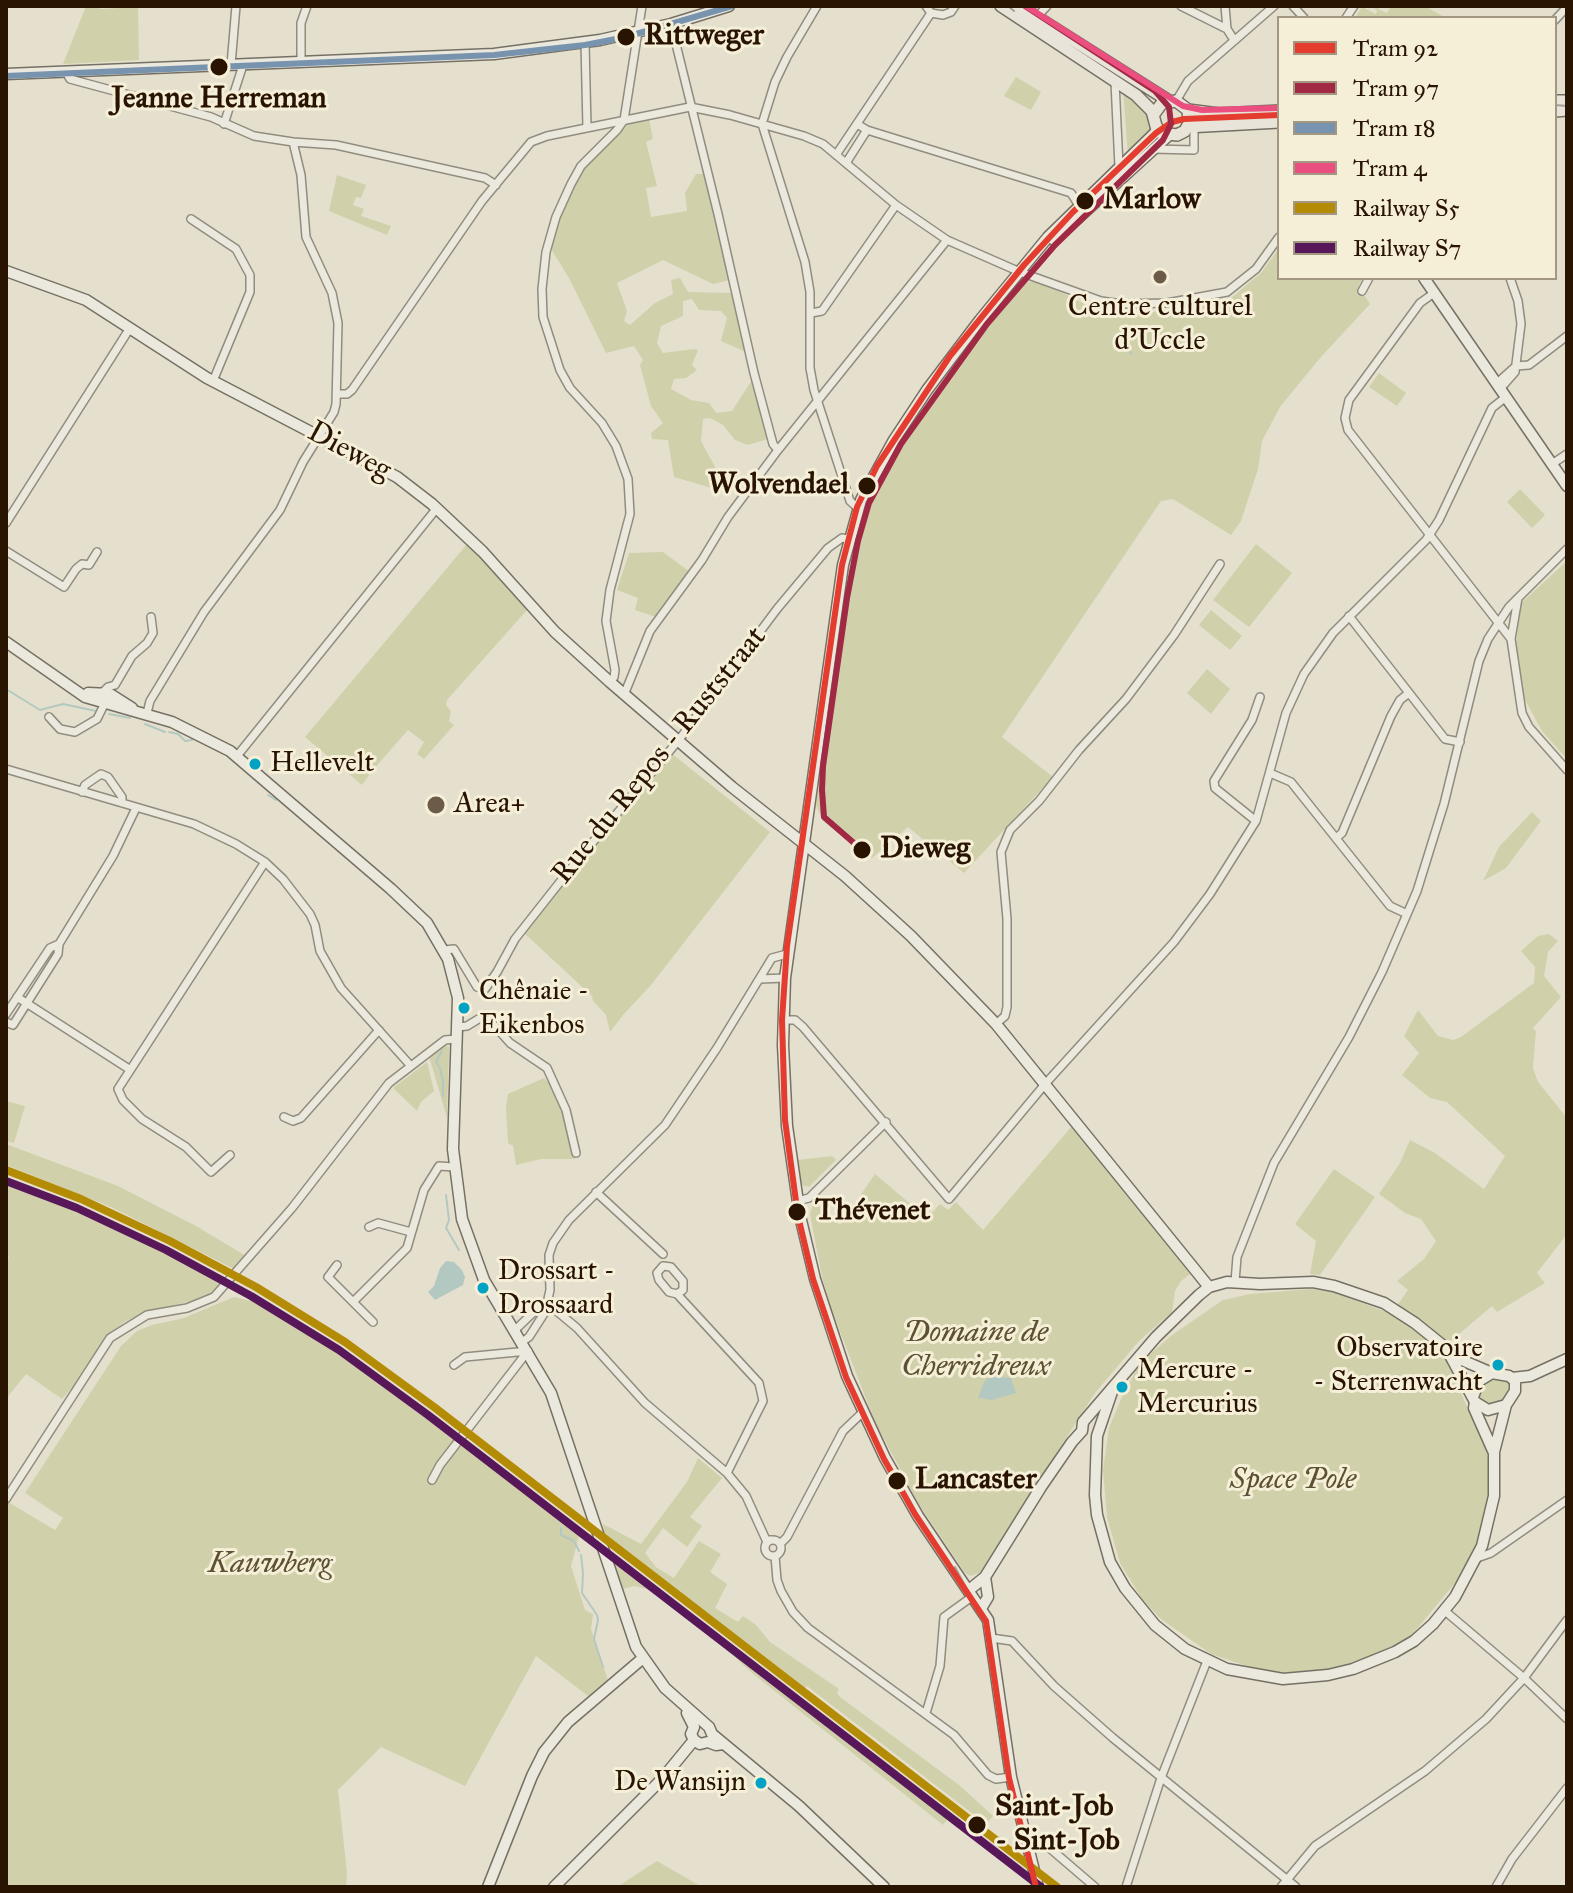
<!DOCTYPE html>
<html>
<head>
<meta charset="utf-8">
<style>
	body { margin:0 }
	#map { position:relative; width:1573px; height:1893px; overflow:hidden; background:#e5e0cd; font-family:"IM FELL Great Primer",serif }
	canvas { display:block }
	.frame { position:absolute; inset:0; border:8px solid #291301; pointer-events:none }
	.legend { position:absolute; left:1277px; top:16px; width:280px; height:264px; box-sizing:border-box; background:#f5efd8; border:2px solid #a39782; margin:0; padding:10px 14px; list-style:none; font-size:24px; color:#291301 }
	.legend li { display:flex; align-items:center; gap:16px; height:40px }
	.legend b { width:40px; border:2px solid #a39782 }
</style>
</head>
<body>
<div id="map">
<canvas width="1573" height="1893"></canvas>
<div class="frame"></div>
<ul class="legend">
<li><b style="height:10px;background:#e43c2e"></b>Tram 92</li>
<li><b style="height:10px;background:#a12944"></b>Tram 97</li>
<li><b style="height:10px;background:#7793ae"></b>Tram 18</li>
<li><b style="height:10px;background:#ea4f80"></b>Tram 4</li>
<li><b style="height:10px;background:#b48b04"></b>Railway S5</li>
<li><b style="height:10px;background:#571759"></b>Railway S7</li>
</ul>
</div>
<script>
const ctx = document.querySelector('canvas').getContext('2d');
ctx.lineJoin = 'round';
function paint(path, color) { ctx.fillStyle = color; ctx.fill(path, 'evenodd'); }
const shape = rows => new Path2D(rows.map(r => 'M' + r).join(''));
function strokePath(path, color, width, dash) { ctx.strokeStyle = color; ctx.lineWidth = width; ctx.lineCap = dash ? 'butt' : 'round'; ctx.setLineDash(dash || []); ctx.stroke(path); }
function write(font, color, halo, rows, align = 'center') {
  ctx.font = font + ' "IM FELL Great Primer",serif'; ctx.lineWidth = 6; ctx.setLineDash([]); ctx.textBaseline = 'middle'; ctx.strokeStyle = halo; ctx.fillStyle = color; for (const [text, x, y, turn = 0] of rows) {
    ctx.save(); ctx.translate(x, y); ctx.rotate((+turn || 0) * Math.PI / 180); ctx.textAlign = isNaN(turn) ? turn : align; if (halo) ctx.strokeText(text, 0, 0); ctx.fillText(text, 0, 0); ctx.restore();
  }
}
paint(shape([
	[86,6,102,9,138,7,139,60,63,64],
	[1371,6,1379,6,1378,9,1387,13,1391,6,1425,6,1446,18,1355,18,1362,7,1376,14,1377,10],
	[1016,77,1041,92,1031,110,1004,96],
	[1123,89,1149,112,1153,128,1128,156],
	[649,119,653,139,646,142,657,186,646,188,651,217,687,211,685,193,696,174,704,174,730,280,713,284,663,260,617,283,627,311,624,321,630,325,655,303,673,294,671,280,680,278,688,292,731,293,746,352,721,341,727,318,721,311,699,310,692,299,683,301,683,316,661,326,657,343,663,353,694,349,698,350,692,365,697,370,686,378,674,379,671,389,691,400,709,403,716,413,732,411,752,380,768,439,748,445,735,440,723,425,710,418,703,419,701,441,727,489,722,491,674,477,668,440,652,439,651,433,663,423,651,406,640,365,643,360,634,346,606,353,569,278,551,249,552,239,563,207,585,166,628,122],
	[337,175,366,185,361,198,356,197,353,205,364,209,361,216,391,226,387,235,329,211],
	[1279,248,1279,278,1363,278,1358,286,1370,304,1320,358,1280,407,1262,441,1258,469,1241,521,1231,535,1173,499,1161,501,1002,737,1053,777,964,873,908,827,872,858,823,821,816,805,849,572,869,500,889,463,960,357,1016,286,1036,280,1091,307,1142,313,1190,308,1230,299,1261,273],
	[1379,373,1406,393,1397,406,1369,387],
	[1520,489,1545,515,1532,528,1507,502],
	[468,543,527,610,447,700,446,705,451,711,449,721,454,725,424,759,417,754,424,742,408,730,372,771,362,785,305,737],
	[1256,544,1292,573,1249,627,1213,600],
	[663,552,690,572,656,617,635,610,638,598,617,590,629,553],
	[1567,561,1567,759,1542,731,1523,696,1516,644,1520,604],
	[1211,610,1242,636,1230,650,1199,625],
	[1207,669,1230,689,1211,714,1187,693],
	[671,753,770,832,651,985,623,1015,610,1032,606,1015,593,1001,592,996,523,932],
	[1532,812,1541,821,1506,868,1483,881,1499,847],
	[1549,934,1558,941,1548,952,1544,976,1561,997,1533,1028,1536,1031,1533,1068,1538,1082,1567,1118,1567,1234,1537,1273,1545,1283,1497,1312,1492,1306,1439,1351,1445,1358,1486,1449,1490,1467,1490,1501,1479,1544,1465,1571,1410,1637,1373,1655,1333,1670,1289,1674,1250,1667,1211,1654,1161,1619,1142,1599,1120,1563,1107,1517,1103,1470,1109,1428,1121,1399,1140,1363,1172,1335,1223,1300,1250,1294,1311,1289,1334,1292,1391,1314,1408,1290,1397,1281,1424,1259,1436,1241,1421,1219,1405,1213,1379,1194,1400,1163,1410,1140,1435,1153,1484,1189,1505,1156,1447,1102,1430,1098,1402,1075,1419,1053,1404,1036,1418,1010,1438,1036,1453,1040,1461,1037,1534,983,1535,967,1521,951,1538,936],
	[445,1045,449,1047,447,1118,429,1056],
	[427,1062,434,1091,421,1102,417,1111,393,1088],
	[544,1078,555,1090,566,1115,575,1159,541,1159,516,1165,513,1146,508,1143,506,1108,508,1094],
	[6,1101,25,1106,14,1143,6,1141],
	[1072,1126,1190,1274,1181,1281,1175,1291,1172,1312,1139,1341,1095,1393,980,1573,970,1576,965,1573,918,1503,875,1422,832,1311,822,1277,810,1214,814,1201,840,1225,875,1174,927,1218,940,1204,948,1210,956,1202,983,1230],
	[6,1144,118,1186,196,1226,246,1256,234,1269,111,1207,6,1165],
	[832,1156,836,1160,809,1187,802,1185,798,1160],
	[1334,1169,1375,1197,1320,1275,1310,1274,1316,1241,1295,1224],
	[6,1178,91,1210,226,1278,207,1297,147,1312,126,1321,107,1335,78,1381,62,1399,26,1374,6,1399,6,1262,9,1258,6,1250],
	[234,1297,256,1302,373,1374,581,1529,571,1566,585,1610,593,1614,591,1629,608,1680,588,1696,536,1656,465,1786,381,1747,338,1790,347,1873,346,1887,6,1887,6,1505,8,1502,55,1530,63,1518,25,1493,121,1346,137,1331,152,1325,184,1318],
	[1503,1378,1510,1382,1511,1386,1501,1403,1493,1407,1480,1399,1479,1386,1489,1379],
	[698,1458,722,1478,690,1517,702,1526,687,1547,663,1528,645,1553,656,1567,674,1578,699,1541,721,1554,710,1572,727,1584,715,1608,738,1622,743,1616,756,1625,770,1642,839,1689,837,1693,840,1697,959,1785,993,1816,986,1824,807,1686,804,1689,604,1534,603,1524,641,1544,687,1482],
	[609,1550,799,1696,797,1699,949,1817,943,1825,752,1673,688,1614,647,1589,634,1586,623,1589],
	[657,1861,702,1887,617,1887]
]), '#d0d0ab');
paint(shape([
	[446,1261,454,1262,462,1270,465,1277,463,1285,435,1300,428,1292,434,1286,440,1268],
	[991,1376,1011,1378,1016,1393,992,1400,978,1398,984,1382]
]), '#b4c8c2');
strokePath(shape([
	[1121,336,1131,354],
	[6,689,40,710,63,704,96,711],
	[109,714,130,718],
	[145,724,165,732],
	[169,732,178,734,185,741,192,740],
	[268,795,276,800],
	[442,1051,436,1062,440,1068,443,1081,443,1096],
	[446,1195,449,1220,446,1228,459,1250],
	[561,1528,561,1535,574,1541,579,1551],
	[581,1555,583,1573,582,1593,597,1615,598,1620,594,1639,603,1667]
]), '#b4c8c2', 2);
const street = shape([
	[817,6,787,57,775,82,762,124,805,262,810,292,810,368,814,390,850,501,858,508],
	[926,6,931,13,943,15,951,12,955,6],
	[1181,6,1227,29,1234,40],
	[1225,6,1227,29],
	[1293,6,1304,18],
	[1346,18,1354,6],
	[1035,19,1047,6],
	[1555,20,1567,7],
	[671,24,718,214,754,373,773,444,778,450],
	[585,43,587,128],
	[301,63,301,23,307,6],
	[231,65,236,6],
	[66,72,70,79,211,117,254,136,293,142,336,145,485,178,496,185],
	[1115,82,1119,167],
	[1176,101,1188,81,1274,6],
	[224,124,243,65],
	[857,124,867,130,1071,193,1080,207],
	[1152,149,1194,150,1194,126],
	[836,155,931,13],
	[846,163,867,130],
	[191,219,236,249,250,275,250,292,213,381],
	[1362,291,1369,278],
	[1434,293,1420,303,1349,400,1345,418,1348,430,1511,639],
	[811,313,822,311,896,205],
	[1497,383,1516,366,1529,365,1567,336],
	[1501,388,1515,372,1521,324,1518,301,1510,278],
	[337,394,347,394,352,390,482,201,531,142,547,136,690,107,730,115,804,136,823,144,896,205,947,240,1020,272,1101,301,1122,304,1167,303,1227,292,1256,269,1279,237],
	[1552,464,1567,454],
	[6,523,130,328],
	[6,551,64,587,76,569,82,564,89,565,97,552],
	[1518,598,1511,639,1522,713,1529,727,1567,770],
	[1349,616,1445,739,1460,742],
	[610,682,614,677,615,670,606,621,610,590,630,514,628,479,616,446,602,423,570,388,560,370,543,317,542,289,546,252,556,217,571,184,581,166,617,130,624,120,642,6],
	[102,693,108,687,115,685,132,656,147,643,153,633,151,617],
	[624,695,650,631,702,560,728,517,778,450,947,240],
	[147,713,150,701,204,612,280,510,303,462,334,412,336,404,338,323,332,293,306,237,301,175,293,142],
	[49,717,60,729,75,732,97,719,105,703],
	[237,756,437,508],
	[6,769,194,824,236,844,265,862,283,879,310,914,315,925,320,951,341,988,410,1065],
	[1270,773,1291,782,1390,906,1407,914],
	[82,792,85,785,101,774,108,777,122,797,122,803],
	[1256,821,1215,788,1214,781,1252,720,1260,697],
	[1336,838,1342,833,1391,716,1400,700,1409,693],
	[444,950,454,949,477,987,485,989,497,972,515,939,571,868,678,741,777,609,828,548,842,538,849,539],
	[760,979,785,978],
	[17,997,129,1069],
	[6,1014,50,948,59,944],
	[783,1020,795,1020,803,1027,949,1199,1046,1083,1174,942,1210,894,1256,821,1286,713,1304,674,1333,633,1426,540,1439,520,1492,408,1506,397],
	[6,1022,13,1025,58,954,59,944,113,856,136,808],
	[996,1024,1005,1016,1007,1007,1007,919,1001,852,1010,830,1039,801,1079,750,1126,699,1174,635,1220,564],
	[457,1027,467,1026,485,1015,510,1043,547,1068,566,1110,576,1153],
	[284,1117,293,1121,301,1118,379,1030],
	[230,1155,211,1172,186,1147,142,1119,123,1100,118,1089,265,862],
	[596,1192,663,1254],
	[797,1201,809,1198,886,1122],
	[369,1227,378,1223,411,1232],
	[337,1265,328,1277,373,1322],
	[1235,1282,1237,1257,1274,1163,1349,1037,1382,972,1417,891,1444,804,1479,661,1488,639,1509,607,1567,549],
	[677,1294,683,1290,683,1281,671,1267,663,1266,657,1273,659,1280,669,1292,677,1294,759,1383,763,1401,727,1473],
	[354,1301,407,1248,424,1190,439,1166,454,1167],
	[547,1303,577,1328,645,1403,727,1473,746,1496,767,1542,770,1540],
	[515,1330,539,1307,545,1305],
	[522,1342,529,1337,545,1312,550,1290,549,1255,553,1243,569,1220,665,1125,717,1048,772,958,787,954],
	[454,1365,465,1357,528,1351],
	[432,1480,440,1465,528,1351],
	[6,1499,110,1338,147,1315,187,1308,214,1297,292,1208,389,1083,445,1040,457,1039],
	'765 1548a8 8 0 1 1 16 0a8 8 0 1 1-16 0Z',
	[780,1544,787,1537,843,1431,863,1412],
	[775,1556,777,1580,781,1591,793,1612,808,1628,954,1735,988,1775,996,1779,1011,1777],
	[1477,1558,1491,1553,1567,1500],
	[1445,1611,1524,1678,1567,1719],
	[991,1638,1012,1641,1054,1686,1113,1738,1296,1887],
	[926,1713,940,1666,944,1617,973,1596],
	[1024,1832,1039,1839,1095,1887],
	[1126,1887,1161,1778,1207,1661],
	[1281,1887,1315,1846,1425,1771,1486,1719,1524,1678,1567,1620],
	[1496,1887,1512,1859,1567,1788]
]);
const secondary = shape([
	[6,74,494,54,600,40,671,24,729,6],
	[1054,240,1168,136],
	[6,271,86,300,207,378,397,477,432,504,483,552,555,632,610,682,732,787,845,876,911,936,996,1024,1209,1287],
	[1424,278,1567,486],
	[6,642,85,697,172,722,230,751,391,889,427,923,448,959,458,998,453,1149,462,1219,484,1280,551,1393,636,1647,665,1688,709,1727,712,1734,799,1806,884,1887],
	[88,693,110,694,132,708],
	[1451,1352,1464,1361,1492,1373,1509,1376,1515,1381,1515,1391,1506,1405,1494,1452],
	[1512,1378,1530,1376,1567,1359],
	[1114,1386,1097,1436,1095,1495,1097,1515,1110,1562,1125,1588,1155,1625,1185,1649,1227,1669,1283,1679,1328,1675,1353,1669,1395,1652,1414,1641,1433,1624,1455,1597,1482,1546,1494,1496,1494,1453,1474,1408,1475,1402],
	[1473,1397,1479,1381,1492,1373],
	[1082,1431,1083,1422,1156,1337,1199,1295,1209,1287,1227,1282,1260,1284,1313,1282,1334,1286,1384,1303,1415,1323,1446,1348,1475,1402,1488,1410,1506,1405],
	[969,1590,985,1577,1041,1487,1072,1442,1082,1431],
	[982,1607,988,1597,985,1577],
	[687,1713,694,1727,691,1734,694,1740],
	[694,1740,700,1744,708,1742,716,1745,723,1744],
	[488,1887,532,1776,544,1752,568,1722,643,1658],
	[554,1887,662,1779,694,1740],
	[1038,1887,1011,1777,988,1620,918,1516,885,1458,847,1376,815,1279,800,1216,787,1126,783,1045,785,978,843,565,861,500,894,440,927,390,980,320,1048,237,1155,133,1157,128]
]);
const primary = shape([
	[1001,6,1136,95,1152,111,1156,126,1161,133,1177,135,1185,131,1189,123,1188,110,1176,101,1162,103,1154,114],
	[1019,6,1169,101],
	[1555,101,1567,101],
	[1188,110,1219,114,1279,111],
	[1555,111,1567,110],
	[1187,127,1279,122]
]);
strokePath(street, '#918c7f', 10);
strokePath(secondary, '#767064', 13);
strokePath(primary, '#767064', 14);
strokePath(street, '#ebe8de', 7);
strokePath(secondary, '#ebe8de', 10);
strokePath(primary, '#e8e4d9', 11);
strokePath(shape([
	[1008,6,1014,11],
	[1555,105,1567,106],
	[955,1567,968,1591]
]), '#a49f97', 2);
strokePath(shape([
	[6,1170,81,1199,170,1241,256,1287,345,1342,434,1407,1057,1887]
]), '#b48b04', 8);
strokePath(shape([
	[6,1181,77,1208,166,1250,251,1296,339,1350,428,1415,1041,1887]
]), '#571759', 8);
strokePath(shape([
	[1036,1887,1009,1778,986,1621,915,1514,884,1459,846,1377,813,1279,798,1216,785,1120,782,1020,787,946,842,565,857,507,877,466,950,356,1024,265,1073,212,1156,133,1172,122,1184,119,1279,115]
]), '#e43c2e', 6);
strokePath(shape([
	[862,850,824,817,822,790,823,766,847,598,858,541,869,503,901,444,987,324,1055,245,1163,140,1171,124,1169,107,1155,91,1025,6]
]), '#a12944', 6);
strokePath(shape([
	[6,76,494,55,585,45,626,37,732,6]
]), '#7793ae', 6);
strokePath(shape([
	[1026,6,1183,106,1202,110,1279,108]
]), '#ea4f80', 6);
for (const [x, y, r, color] of [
	[626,37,10,"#291301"],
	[219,67,10,"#291301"],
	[1085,201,10,"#291301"],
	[1160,277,8,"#6b5b48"],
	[867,486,10,"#291301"],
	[255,764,7,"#02a2c4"],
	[436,805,10,"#6b5b48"],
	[862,850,10,"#291301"],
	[464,1008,7,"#02a2c4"],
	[797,1212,10,"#291301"],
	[483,1288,7,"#02a2c4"],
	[1498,1365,7,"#02a2c4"],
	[1122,1387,7,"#02a2c4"],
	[897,1481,10,"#291301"],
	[761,1783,7,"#02a2c4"],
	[977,1825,10,"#291301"]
]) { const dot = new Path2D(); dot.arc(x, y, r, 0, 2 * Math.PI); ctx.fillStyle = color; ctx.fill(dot); strokePath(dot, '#f5efd8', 3); }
write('28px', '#291301', '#f5efd8', [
	["Hellevelt",270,764],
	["Chênaie -",479,992],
	["Eikenbos",479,1026],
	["Drossart -",498,1272],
	["Drossaard",498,1306],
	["Observatoire",1483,1349,"right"],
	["- Sterrenwacht",1483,1383,"right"],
	["Mercure -",1137,1371],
	["Mercurius",1137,1405],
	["De Wansijn",746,1783,"right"]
], 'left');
write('bold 30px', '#291301', '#f5efd8', [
	["Rittweger",644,37],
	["Jeanne Herreman",219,100,"center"],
	["Marlow",1103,201],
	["Wolvendael",849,486,"right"],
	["Dieweg",880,850],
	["Thévenet",815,1212],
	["Lancaster",915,1481],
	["Saint-Job",995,1808],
	["- Sint-Job",995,1842]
], 'left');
write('30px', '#291301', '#f5efd8', [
	["Centre culturel",1160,308],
	["d'Uccle",1160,342],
	["Area+",454,805,"left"]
]);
write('30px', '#291301', '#f5efd8', [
	["Dieweg",349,452,29],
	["Rue du Repos - Ruststraat",660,756,-51]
]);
write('italic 30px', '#5d5133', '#f5efd8', [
	["Domaine de",976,1334],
	["Cherridreux",976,1368],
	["Space Pole",1293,1481],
	["Kauwberg",270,1565]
]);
</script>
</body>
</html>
